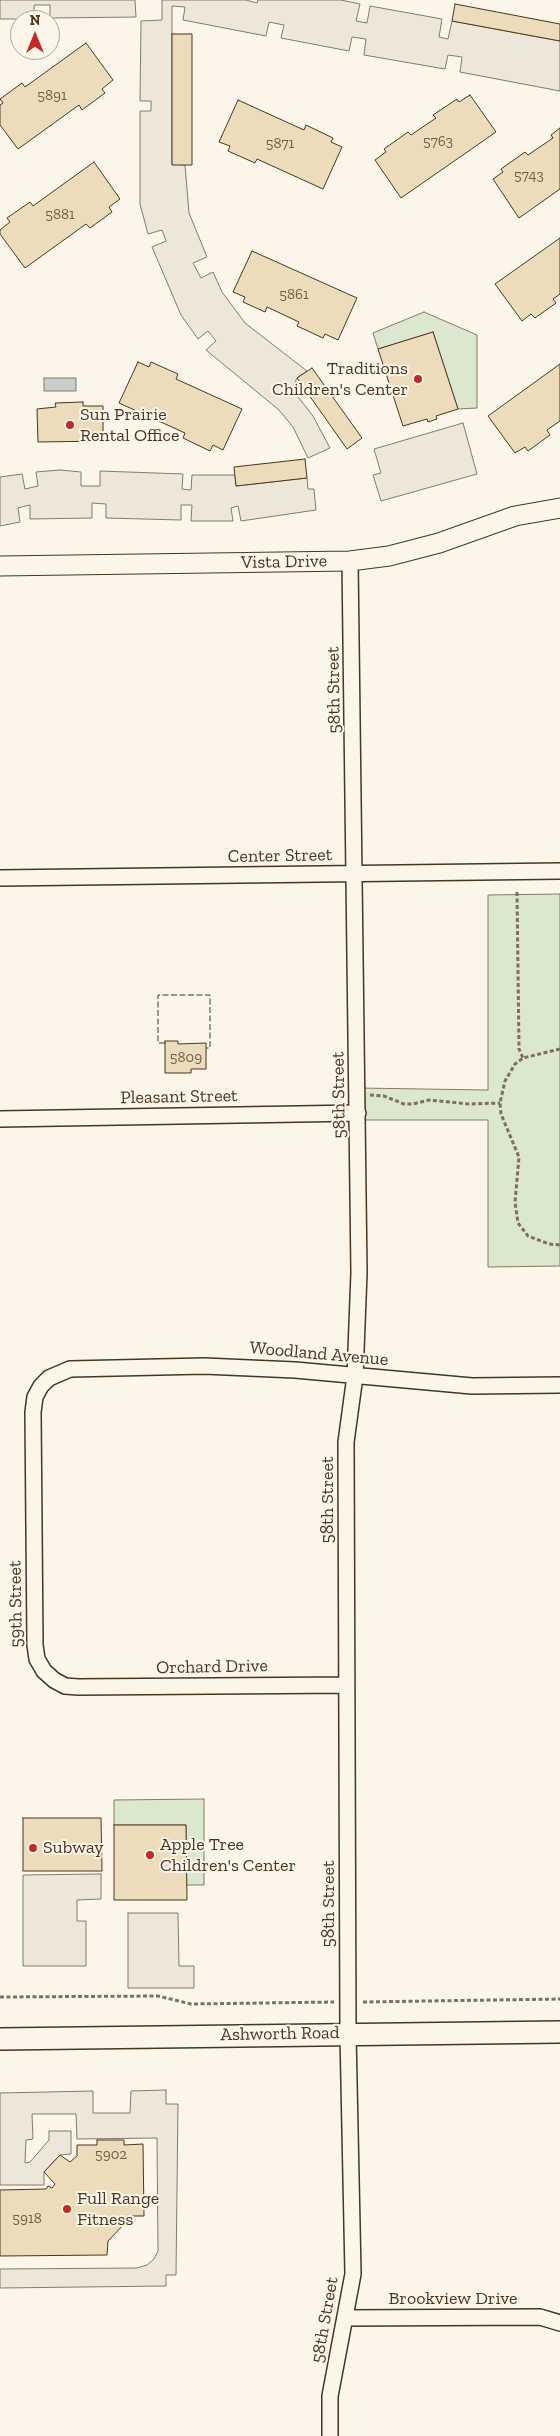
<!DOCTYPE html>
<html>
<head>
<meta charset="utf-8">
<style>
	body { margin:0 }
	#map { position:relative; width:560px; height:2436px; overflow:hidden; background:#fbf6e9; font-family:"Zilla Slab",serif }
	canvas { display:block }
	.north { position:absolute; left:10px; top:10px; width:50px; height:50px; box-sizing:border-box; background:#fbf6e9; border:1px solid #b4a999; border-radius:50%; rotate:0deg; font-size:14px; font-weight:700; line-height:20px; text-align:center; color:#4a3520 }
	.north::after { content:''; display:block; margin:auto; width:18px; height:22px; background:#c62828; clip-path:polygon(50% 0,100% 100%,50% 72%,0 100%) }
</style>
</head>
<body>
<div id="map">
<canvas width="560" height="2436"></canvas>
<div class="north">N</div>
</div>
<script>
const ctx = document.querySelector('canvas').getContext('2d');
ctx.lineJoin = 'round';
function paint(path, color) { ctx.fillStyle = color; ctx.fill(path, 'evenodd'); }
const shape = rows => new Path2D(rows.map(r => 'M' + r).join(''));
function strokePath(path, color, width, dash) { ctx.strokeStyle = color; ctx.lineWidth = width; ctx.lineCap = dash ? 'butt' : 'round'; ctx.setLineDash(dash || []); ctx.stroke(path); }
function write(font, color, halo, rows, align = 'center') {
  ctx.font = font + ' "Zilla Slab",serif'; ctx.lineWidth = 4; ctx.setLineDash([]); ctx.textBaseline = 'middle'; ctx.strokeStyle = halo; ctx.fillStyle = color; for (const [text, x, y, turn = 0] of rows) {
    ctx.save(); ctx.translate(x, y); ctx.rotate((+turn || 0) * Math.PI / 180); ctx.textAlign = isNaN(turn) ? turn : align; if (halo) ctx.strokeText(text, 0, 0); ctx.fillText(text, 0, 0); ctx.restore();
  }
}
const green = shape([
	[424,312,477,335,477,408,458,409,433,332,378,349,373,333,424,312],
	[560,894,560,1266,488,1267,488,1120,358,1120,358,1088,488,1090,488,895,560,894],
	[204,1799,204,1885,186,1885,186,1825,114,1825,114,1800,204,1799]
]);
paint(green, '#dce7d0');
strokePath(green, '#887966', 1);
const parking = shape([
	[0,0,135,0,136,17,50,18,50,5,34,5,34,19,0,19,0,0],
	[162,0,246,0,257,3,258,0,341,0,360,4,356,21,367,23,370,6,442,19,439,37,448,39,452,21,560,41,560,91,460,72,462,57,448,55,445,69,364,55,366,39,352,37,349,51,281,38,284,25,269,22,266,36,183,20,185,7,172,6,172,164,185,165,189,213,207,257,193,263,201,278,213,272,222,292,245,323,307,371,297,378,292,389,313,416,330,448,308,458,293,427,279,410,206,350,216,341,208,331,198,339,181,315,152,247,166,241,162,230,148,234,140,204,140,111,151,111,151,101,140,101,141,21,162,20,162,0],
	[463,423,477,474,381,501,373,475,381,473,374,449,463,423],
	[60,470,81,472,81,486,100,486,100,471,183,474,182,489,191,490,192,475,235,475,236,486,307,478,308,489,314,489,316,510,241,521,238,506,231,508,233,521,191,521,192,505,181,505,181,520,106,518,106,504,92,503,92,518,30,519,30,505,18,508,20,522,0,526,0,477,22,474,25,489,38,486,36,472,60,470],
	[101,1874,101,1899,77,1900,77,1921,86,1921,86,1966,23,1966,23,1875,101,1874],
	[128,1913,178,1913,179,1966,194,1966,194,1988,128,1988,128,1913],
	[166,2090,166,2104,178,2104,176,2275,166,2275,166,2286,0,2288,0,2269,137,2268,147,2265,154,2259,158,2251,157,2138,77,2139,76,2114,32,2114,33,2139,26,2140,25,2163,30,2162,49,2140,49,2131,71,2131,71,2154,60,2155,44,2172,44,2185,0,2185,0,2093,93,2091,93,2113,130,2113,131,2091,166,2090]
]);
paint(parking, '#ede7d9');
strokePath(parking, '#887966', 1);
const water = shape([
	[44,378,76,378,76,391,44,391,44,378]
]);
paint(water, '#c9cecd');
strokePath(water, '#887966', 1);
const building = shape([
	[455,4,560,24,560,41,452,21,455,4],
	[172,34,192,34,192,165,172,165,172,34],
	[86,43,113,80,102,89,105,93,82,110,79,105,18,149,0,125,0,105,3,103,0,99,22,83,25,87,86,43],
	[470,95,496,132,401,198,375,160,386,152,384,149,408,132,411,135,436,118,433,115,457,99,459,102,470,95],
	[238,100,304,130,306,125,333,138,331,142,342,147,323,189,257,159,255,163,228,151,230,146,219,142,238,100],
	[560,128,560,189,519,218,493,179,503,172,501,169,525,152,528,155,553,138,551,135,560,128],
	[94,162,120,199,109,207,112,212,90,228,86,224,25,268,0,234,0,230,10,222,7,218,30,202,33,206,94,162],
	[560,238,560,294,553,299,556,303,535,318,531,314,522,321,495,284,560,238],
	[252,251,357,298,338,340,325,334,323,338,297,326,299,322,267,307,265,312,243,302,245,297,233,292,252,251],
	[433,332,458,409,436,416,437,419,428,422,427,419,403,426,378,349,433,332],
	[138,362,149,367,151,362,178,374,176,379,242,409,223,450,213,445,210,451,183,438,185,433,119,403,138,362],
	[560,364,560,421,547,430,550,435,528,451,525,447,515,453,488,416,560,364],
	[312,368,362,438,347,449,297,378,312,368],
	[83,402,83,406,103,406,103,441,38,442,37,409,56,407,55,403,83,402],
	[305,459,307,478,236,486,234,467,305,459],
	[165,1041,178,1041,178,1044,206,1043,206,1069,191,1069,191,1073,165,1073,165,1041],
	[23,1818,101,1818,102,1871,23,1871,23,1818],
	[114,1825,186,1825,187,1900,114,1900,114,1825],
	[97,2140,124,2140,124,2145,143,2144,144,2216,132,2216,108,2241,107,2255,0,2256,0,2190,46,2189,48,2186,52,2188,55,2184,44,2172,60,2155,70,2162,77,2156,77,2145,97,2145,97,2140]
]);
paint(building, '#ecdcbc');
strokePath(building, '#4a3520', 1);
const minor = shape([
	[0,878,560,871],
	[0,1119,358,1113],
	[347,1685,78,1687,65,1686,54,1680,44,1671,37,1659,35,1645,33,1412,35,1397,41,1386,49,1378,70,1369,204,1366,295,1370,472,1386,560,1385],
	[346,2318,540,2317,560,2323],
	[330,2436,330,2396,353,2274,348,2034,346,1442,355,1376,359,1273,350,561]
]);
const tertiary = shape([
	[0,566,350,561,389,556,439,543,515,516,560,508]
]);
const secondary = shape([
	[0,2039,560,2032]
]);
strokePath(minor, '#4a3520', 18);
strokePath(tertiary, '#4a3520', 21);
strokePath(secondary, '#4a3520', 24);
strokePath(shape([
	[517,892,519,1049,523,1058],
	[560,1049,523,1058,515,1064,505,1081,500,1103,501,1114,519,1157,515,1202,518,1223,528,1236,549,1244,560,1245],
	[370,1095,384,1096,404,1104,413,1104,429,1100,469,1104,500,1103],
	[0,1997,158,1996,191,2004,334,2002],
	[363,2002,560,1999]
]), '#7f6f5c', 3, [4, 2.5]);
strokePath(minor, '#fbf6e9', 15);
strokePath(tertiary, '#fbf6e9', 19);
strokePath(secondary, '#fbf6e9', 21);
strokePath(shape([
	[165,1043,158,1043,158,995,210,995,210,1048,206,1048]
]), '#4a3520', 1, [6, 2.5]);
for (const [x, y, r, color] of [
	[418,379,5,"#c62828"],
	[70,425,5,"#c62828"],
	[33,1848,5,"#c62828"],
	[150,1855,5,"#c62828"],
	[67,2209,5,"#c62828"]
]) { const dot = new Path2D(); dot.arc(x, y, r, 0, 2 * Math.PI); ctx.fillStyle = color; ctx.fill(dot); strokePath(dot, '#fbf6e9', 2); }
write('15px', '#725f47', null, [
	["5891",52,96],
	["5763",438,142],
	["5871",280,144],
	["5743",529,176],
	["5881",60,215],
	["5861",294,295],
	["5809",186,1058],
	["5902",111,2155],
	["5918",27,2219]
]);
write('18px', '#4a3520', '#fbf6e9', [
	["Traditions",408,369,"right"],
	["Children's Center",408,390,"right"],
	["Sun Prairie",80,415],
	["Rental Office",80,436],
	["Apple Tree",160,1845],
	["Children's Center",160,1866],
	["Subway",43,1848],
	["Full Range",77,2199],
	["Fitness",77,2220]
], 'left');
write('18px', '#4a3520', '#fbf6e9', [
	["Vista Drive",284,562,-1],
	["58th Street",334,690,-91],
	["Center Street",280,856,-1],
	["58th Street",339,1095,-91],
	["Pleasant Street",179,1097,-1],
	["Woodland Avenue",319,1354,5],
	["58th Street",328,1500,-90],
	["59th Street",16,1604,-91],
	["Orchard Drive",212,1667,-1],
	["58th Street",329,1904,-90],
	["Ashworth Road",280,2034,-1],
	["Brookview Drive",453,2299],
	["58th Street",325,2320,-80]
]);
</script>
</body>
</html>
